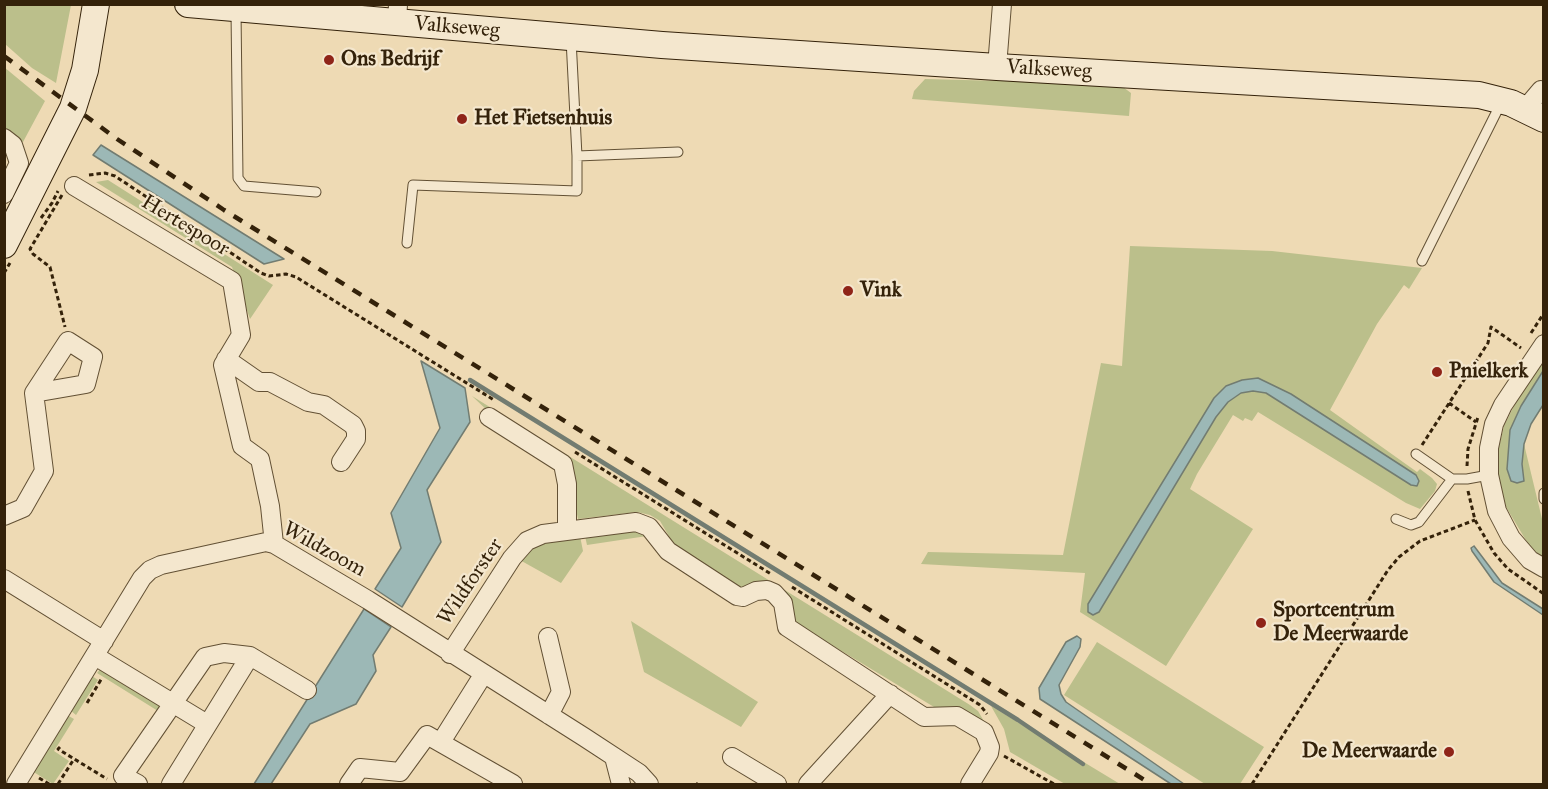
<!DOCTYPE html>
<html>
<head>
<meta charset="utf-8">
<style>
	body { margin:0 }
	#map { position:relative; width:1548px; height:789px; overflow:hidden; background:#eedab4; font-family:"IM FELL Great Primer",serif }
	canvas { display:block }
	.frame { position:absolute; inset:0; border:6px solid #34220a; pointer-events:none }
</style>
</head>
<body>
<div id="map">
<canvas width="1548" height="789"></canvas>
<div class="frame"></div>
</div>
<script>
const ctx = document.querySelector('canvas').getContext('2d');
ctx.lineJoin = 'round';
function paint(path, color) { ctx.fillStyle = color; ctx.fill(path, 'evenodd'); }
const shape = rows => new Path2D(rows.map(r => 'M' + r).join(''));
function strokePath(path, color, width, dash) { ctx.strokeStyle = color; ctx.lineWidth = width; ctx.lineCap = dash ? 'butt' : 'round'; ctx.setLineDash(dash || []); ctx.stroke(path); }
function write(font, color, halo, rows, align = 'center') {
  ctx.font = font + ' "IM FELL Great Primer",serif'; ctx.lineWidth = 4.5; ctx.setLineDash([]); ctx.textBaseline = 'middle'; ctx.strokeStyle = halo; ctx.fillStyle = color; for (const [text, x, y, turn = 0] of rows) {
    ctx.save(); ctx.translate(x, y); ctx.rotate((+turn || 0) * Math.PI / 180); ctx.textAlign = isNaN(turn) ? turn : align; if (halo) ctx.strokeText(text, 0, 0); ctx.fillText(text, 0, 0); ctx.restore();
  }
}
paint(shape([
	[5,4,71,5,56,83,32,68,5,44],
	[4,67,45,101,23,142,5,131],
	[925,79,1119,84,1131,93,1129,116,912,99,914,91],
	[108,180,273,285,250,319,232,267,96,182],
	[1130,246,1272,251,1422,268,1409,289,1404,285,1377,324,1330,410,1417,472,1420,469,1432,478,1437,484,1435,491,1420,509,1406,503,1258,412,1252,421,1245,418,1243,421,1233,415,1197,474,1190,489,1253,529,1166,666,1080,612,1085,573,921,564,928,552,1063,555,1101,363,1122,366],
	[1258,378,1291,394,1417,485,1411,485,1266,393,1253,391,1241,393,1228,402,1216,417,1099,612,1092,615,1088,612,1088,604,1214,398],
	[1543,359,1543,371,1521,406,1510,430,1522,464,1524,444,1543,523,1543,558,1530,547,1506,507,1499,478,1498,451,1504,426,1515,404],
	[472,396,970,705,978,711,989,730,939,710,896,684,797,624,791,619,789,611,747,586,738,589,677,550,660,521,650,515,637,512,578,519,566,463,491,414],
	[632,528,647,536,587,545,585,536],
	[580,536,583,551,561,583,518,559,529,549,543,543],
	[631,621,758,702,741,727,644,672],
	[1097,642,1264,747,1240,784,1205,784,1064,695],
	[101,668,161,706,158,711,97,673],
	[92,676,98,680,76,715,70,710],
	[991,706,1120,784,1065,784,1010,752,1004,729],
	[67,715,74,719,54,751,69,761,53,784,32,771]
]), '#bbbf8b');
const water = shape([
	[101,145,284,259,264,264,93,155,101,145],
	[421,361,465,388,470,422,427,490,441,542,402,607,375,589,401,548,391,513,440,428,421,361],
	[1543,371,1543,405,1531,424,1524,444,1522,464,1524,481,1517,483,1511,481,1507,469,1510,430,1521,406,1543,371],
	[1258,378,1291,394,1416,475,1419,481,1417,486,1411,485,1266,393,1253,391,1241,393,1228,402,1216,417,1099,612,1093,615,1088,612,1088,604,1214,398,1226,386,1242,380,1258,378],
	[1474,546,1502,583,1543,609,1543,615,1494,582,1472,551,1471,548,1474,546],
	[364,609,391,627,373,655,376,671,356,704,310,724,271,784,254,784,364,609],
	[1077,636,1081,639,1080,647,1059,685,1061,694,1066,702,1184,784,1171,784,1040,699,1039,688,1066,642,1077,636]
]);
paint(water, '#9cb8b6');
strokePath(water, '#727c71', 1.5);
strokePath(shape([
	[470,380,1018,720,1083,764]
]), '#727c71', 4.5);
const lane = shape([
	[236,11,238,178,244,186,316,192],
	[571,39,577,156,678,152],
	[407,243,413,185,577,191,577,156],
	[1422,261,1501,103],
	[1416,454,1452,479,1467,479,1489,475],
	[1544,493,1544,499],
	[1396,519,1411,525,1419,522,1452,479]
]);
const street = shape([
	[397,23,398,4],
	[997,67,1002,4],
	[1524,110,1541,90,1544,91],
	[4,138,13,145,19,163,4,194],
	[74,186,232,281,241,335,223,365,242,446,260,459,270,506,274,544],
	[1544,344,1503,405,1494,424,1489,448,1489,475,1497,511,1511,538,1530,560,1544,568],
	[226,359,259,382,270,382,308,402,324,405,353,425,356,431,356,439,341,462],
	[489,417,563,464,567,484,567,530],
	[4,516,23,508,44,471,34,393,68,341,93,357,86,384,34,393],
	[4,579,104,641],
	[548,637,561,692,549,715],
	[450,654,512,558,527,541,543,534,636,522,649,527,668,551,737,596,743,597,756,591,767,590,774,593,783,603,787,627,924,717,957,716,984,732,990,747,989,753,970,784],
	[95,656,207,724],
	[441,742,483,675],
	[614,757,621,784],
	[732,757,777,784],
	[16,784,142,578,150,570,161,565,266,542,274,544,368,600,584,737,639,773,649,784],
	[138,784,123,776,205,657,224,653,250,656,307,690],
	[171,784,250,656],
	[349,784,360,768,400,772,427,735,513,784],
	[808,784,890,694]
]);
const secondary = shape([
	[188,4,662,45,997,67,1479,95,1511,103,1544,119],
	[4,245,73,108,85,70,96,4]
]);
strokePath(lane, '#625034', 11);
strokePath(street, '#625034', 20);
strokePath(secondary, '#34220a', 28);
strokePath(shape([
	[89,175,105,173,115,176,261,273,269,276,286,274,296,277,494,400],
	[62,195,30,249,33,254,50,267,65,327],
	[41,218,52,203,58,191],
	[4,273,10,263],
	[1531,333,1544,313],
	[1449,403,1476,422],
	[1422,445,1488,343,1491,327,1521,348],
	[575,452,771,574],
	[1467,466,1468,449,1478,417],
	[1468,491,1475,520,1494,553,1508,569,1544,594],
	[792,587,980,705,987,714],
	[87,703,102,678],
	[60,747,58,749,107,779],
	[1004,756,1054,784],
	[39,778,49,784],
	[58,784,74,759],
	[697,784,698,783],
	[1252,784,1388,570,1399,557,1420,541,1475,520]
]), '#34220a', 3, [4.5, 3]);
strokePath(lane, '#f4e7ce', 9);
strokePath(street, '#f4e7ce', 18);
strokePath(secondary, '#f4e7ce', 26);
strokePath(shape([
	[4,56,117,139,224,210,1151,784]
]), '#34220a', 4.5, [10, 10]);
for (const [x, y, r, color] of [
	[329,60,6,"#8f2418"],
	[462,119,6,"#8f2418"],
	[848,291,6,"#8f2418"],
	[1437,372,6,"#8f2418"],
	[1261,623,6,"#8f2418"],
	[1449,752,6,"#8f2418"]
]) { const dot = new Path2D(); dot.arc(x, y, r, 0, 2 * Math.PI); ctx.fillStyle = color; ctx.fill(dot); strokePath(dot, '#f4e7ce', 2); }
write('21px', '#34220a', '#f4e7ce', [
	["Valkseweg",457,28,5],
	["Valkseweg",1049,70,3],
	["Hertespoor",185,226,31],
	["Wildzoom",324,550,29],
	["Wildforster",471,582,-56]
]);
write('bold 21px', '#34220a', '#f4e7ce', [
	["Ons Bedrijf",341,60],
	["Het Fietsenhuis",474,119],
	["Vink",860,291],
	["Pnielkerk",1449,372],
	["Sportcentrum",1273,611],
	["De Meerwaarde",1273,635],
	["De Meerwaarde",1437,752,"right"]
], 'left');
</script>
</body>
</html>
